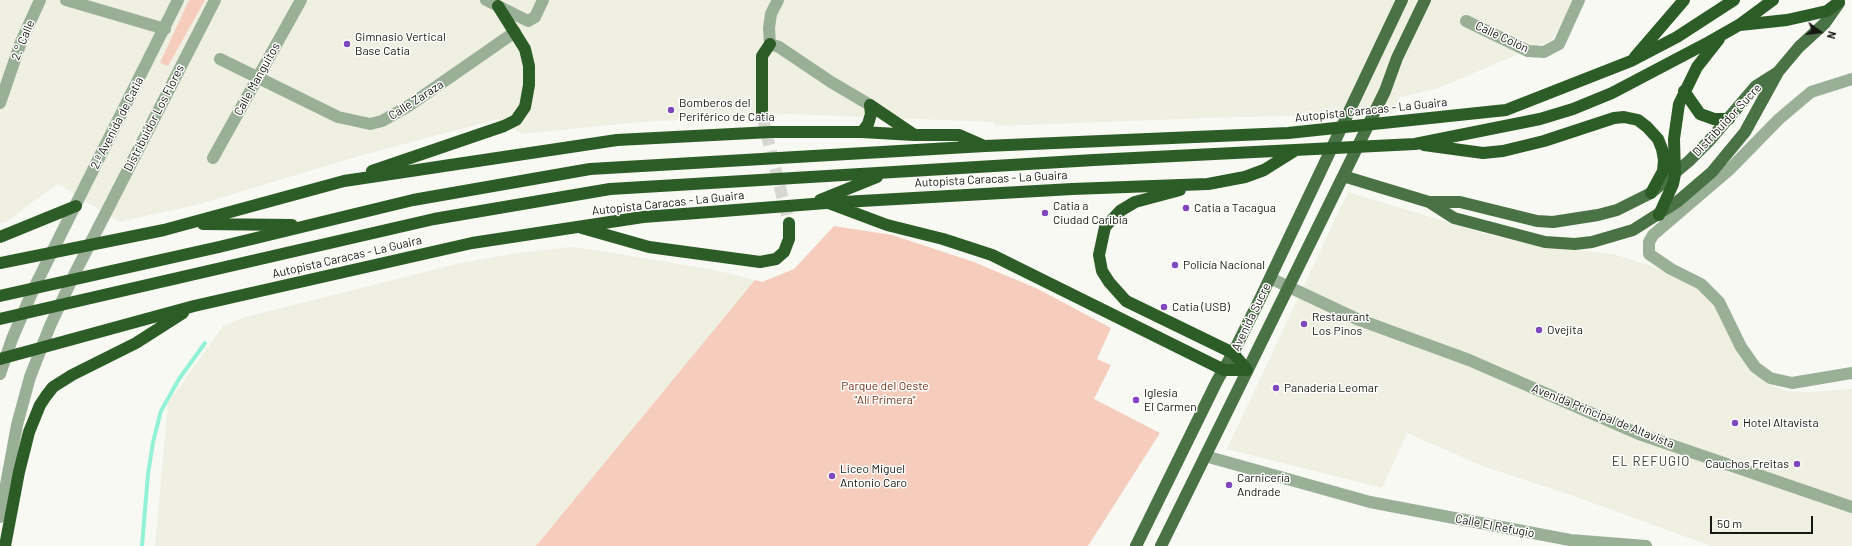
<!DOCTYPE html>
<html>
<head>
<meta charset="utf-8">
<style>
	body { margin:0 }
	#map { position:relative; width:1852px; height:546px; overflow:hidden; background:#f8f9f2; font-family:Barlow,sans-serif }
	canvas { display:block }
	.north { position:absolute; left:1800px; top:12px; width:40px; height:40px; -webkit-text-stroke:3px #fffffe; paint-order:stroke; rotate:105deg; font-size:11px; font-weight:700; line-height:16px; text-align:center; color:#161613 }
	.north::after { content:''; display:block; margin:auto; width:14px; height:18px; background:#161613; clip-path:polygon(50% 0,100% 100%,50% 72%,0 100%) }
	.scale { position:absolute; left:1710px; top:516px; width:103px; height:18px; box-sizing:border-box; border:2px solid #161613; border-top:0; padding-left:5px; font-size:12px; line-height:14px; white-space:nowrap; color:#161613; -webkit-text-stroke:3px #fffffe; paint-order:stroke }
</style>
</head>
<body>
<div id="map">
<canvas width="1852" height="546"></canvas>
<div class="north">N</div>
<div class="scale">50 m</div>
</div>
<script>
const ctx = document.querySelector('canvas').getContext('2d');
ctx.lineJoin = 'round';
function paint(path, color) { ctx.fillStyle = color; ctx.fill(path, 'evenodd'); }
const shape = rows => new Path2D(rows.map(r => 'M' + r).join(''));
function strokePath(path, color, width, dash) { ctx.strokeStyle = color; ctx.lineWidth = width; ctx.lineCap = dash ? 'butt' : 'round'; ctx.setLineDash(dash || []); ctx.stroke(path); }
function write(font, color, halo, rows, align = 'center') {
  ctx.font = font + ' Barlow,sans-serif'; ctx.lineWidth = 3; ctx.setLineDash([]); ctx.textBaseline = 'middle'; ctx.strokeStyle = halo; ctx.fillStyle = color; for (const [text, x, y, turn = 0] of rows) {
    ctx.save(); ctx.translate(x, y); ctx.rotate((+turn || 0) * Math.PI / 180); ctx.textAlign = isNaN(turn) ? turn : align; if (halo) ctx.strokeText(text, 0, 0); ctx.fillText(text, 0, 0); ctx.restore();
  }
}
paint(shape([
	[0,0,1575,0,1552,40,1436,89,1400,97,1391,114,1237,117,997,126,993,122,789,114,640,122,522,134,498,119,359,156,200,204,119,222,58,184,35,200,8,221,0,224],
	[1348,192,1497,237,1548,247,1613,254,1680,275,1706,289,1753,369,1765,382,1785,391,1810,392,1852,389,1852,546,1711,546,1568,494,1485,467,1407,433,1382,488,1227,449],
	[570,247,595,250,715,270,755,280,536,546,155,546,168,403,223,326,242,318,456,264,517,253]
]), '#eff0e1');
paint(shape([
	[189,0,205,0,168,66,160,63],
	[834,226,892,235,974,262,1038,289,1111,328,1097,359,1111,365,1094,399,1160,433,1088,546,536,546,755,280,762,282,794,269]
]), '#f6cdbd');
strokePath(shape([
	[142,546,148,474,153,442,161,411,179,379,205,343]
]), '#92f2d8', 4);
strokePath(shape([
	[762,116,789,223]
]), '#d6d7d1', 12, [12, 6]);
strokePath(shape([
	[66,0,165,29],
	[486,0,528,21,535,17,543,0],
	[778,0,771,14,769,28,770,44,779,47,831,82,870,105],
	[1466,21,1528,51,1544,52,1559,44,1579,0],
	[220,59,338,117,370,124,382,121,407,107,515,32],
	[1852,79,1811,92,1779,119,1729,170,1653,235,1649,242,1649,254,1671,269,1701,284,1719,302,1741,347,1755,367,1770,378,1792,383,1852,373],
	[0,103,21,42,40,0],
	[213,158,301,0],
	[1270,278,1357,319,1469,360,1639,434,1852,507],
	[0,374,12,339,34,288,178,0],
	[1205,456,1370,502,1570,540,1646,546],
	[0,517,17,425,30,377,50,326,75,273,215,0]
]), '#99b096', 12);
strokePath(shape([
	[1343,176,1429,202,1460,202,1537,221,1553,222,1598,215,1617,210,1651,193,1689,161,1709,141,1756,86,1778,72],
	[1429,202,1454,218,1545,242,1575,244,1592,242,1633,230,1677,202,1712,172,1745,132,1778,72,1799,47,1825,23,1839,3],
	[1136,546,1217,381,1233,353,1260,299,1402,0],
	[1161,546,1385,91,1397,58,1425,0]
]), '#4a7345', 12);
strokePath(shape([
	[1740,25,1787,20,1827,11,1839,2],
	[1635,57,1684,0],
	[1684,91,1700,114,1714,119,1729,119],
	[870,105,913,134],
	[762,116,762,56,770,44],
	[862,132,868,124,871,114,870,105],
	[1424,145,1483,153,1503,151,1544,141,1614,118,1624,117,1638,120,1647,127,1658,139,1662,149,1664,160,1663,171,1651,193],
	[372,171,504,126,516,120,525,107,529,85,529,66,525,49,498,6],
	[1180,190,1135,202,1120,211,1105,227,1099,255,1102,271,1109,282,1126,301,1233,353,1247,370],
	[820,200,877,177],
	[831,204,887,225,943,239,992,255,1224,370,1247,370],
	[1659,215,1673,184,1675,174,1674,139,1679,104,1697,67,1719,39],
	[203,224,292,225],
	[582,228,649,247,760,262,776,259,784,252,789,239,789,223],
	[0,237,76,206],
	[0,263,164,230,344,181,617,140,771,132,862,132,914,135,959,135,982,145],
	[0,296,219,247,413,200,590,169,985,146,1288,133,1506,110,1631,61,1677,37,1734,0],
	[0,319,434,219,610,189,1094,160,1415,144,1540,119,1573,109,1612,93,1709,42,1739,25,1773,0],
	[0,359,194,306,472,243,643,217,710,212,826,203,1072,189,1208,184,1245,177,1264,170,1296,150],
	[5,546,19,472,29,432,40,405,46,396,53,387,72,375,136,343,183,313]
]), '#2d5d27', 12);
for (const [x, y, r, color] of [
	[347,44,4,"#7f48be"],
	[671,110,4,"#7f48be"],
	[1186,208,4,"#7f48be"],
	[1045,213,4,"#7f48be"],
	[1175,265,4,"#7f48be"],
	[1164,307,4,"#7f48be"],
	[1304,324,4,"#7f48be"],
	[1539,330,4,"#7f48be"],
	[1276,388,4,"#7f48be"],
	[1136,400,4,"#7f48be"],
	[1735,423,4,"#7f48be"],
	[1797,464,4,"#7f48be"],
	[832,476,4,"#7f48be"],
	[1229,485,4,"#7f48be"]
]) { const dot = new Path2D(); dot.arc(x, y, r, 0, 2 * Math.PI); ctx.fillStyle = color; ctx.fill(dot); strokePath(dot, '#fffffe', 1.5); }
write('12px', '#161613', '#fffffe', [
	["Gimnasio Vertical",355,37],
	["Base Catia",355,51],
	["Bomberos del",679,103],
	["Periférico de Catia",679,117],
	["Catia a",1053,206],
	["Ciudad Caribia",1053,220],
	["Catia a Tacagua",1194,208],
	["Policía Nacional",1183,265],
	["Catia (USB)",1172,307],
	["Restaurant",1312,317],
	["Los Pinos",1312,331],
	["Ovejita",1547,330],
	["Panadería Leomar",1284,388],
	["Iglesia",1144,393],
	["El Carmen",1144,407],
	["Hotel Altavista",1743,423],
	["Cauchos Freitas",1789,464,"right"],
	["Liceo Miguel",840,469],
	["Antonio Caro",840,483],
	["Carnicería",1237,478],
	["Andrade",1237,492]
], 'left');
write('12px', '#161613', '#fffffe', [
	["Calle Colón",1502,37,25],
	["2.° Calle",23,40,-68],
	["Calle Manguitos",257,79,-61],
	["Calle Zaraza",416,100,-33],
	["Autopista Caracas - La Guaira",1371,110,-6],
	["Distribuidor Los Flores",154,118,-63],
	["Distribuidor Sucre",1727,120,-47],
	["2.ª Avenida de Catia",117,123,-63],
	["Autopista Caracas - La Guaira",991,179,-3],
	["Autopista Caracas - La Guaira",668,203,-6],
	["Autopista Caracas - La Guaira",347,257,-13],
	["Avenida Sucre",1251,317,-64],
	["Avenida Principal de Altavista",1603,416,22],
	["Calle El Refugio",1495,526,11]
]);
write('12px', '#753115', '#fffffe', [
	["Parque del Oeste",885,386],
	["\"Alí Primera\"",885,400]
]);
ctx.letterSpacing = '1px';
write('13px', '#3c3c37', '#fffffe', [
	["EL REFUGIO",1651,462]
]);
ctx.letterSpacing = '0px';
</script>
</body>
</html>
